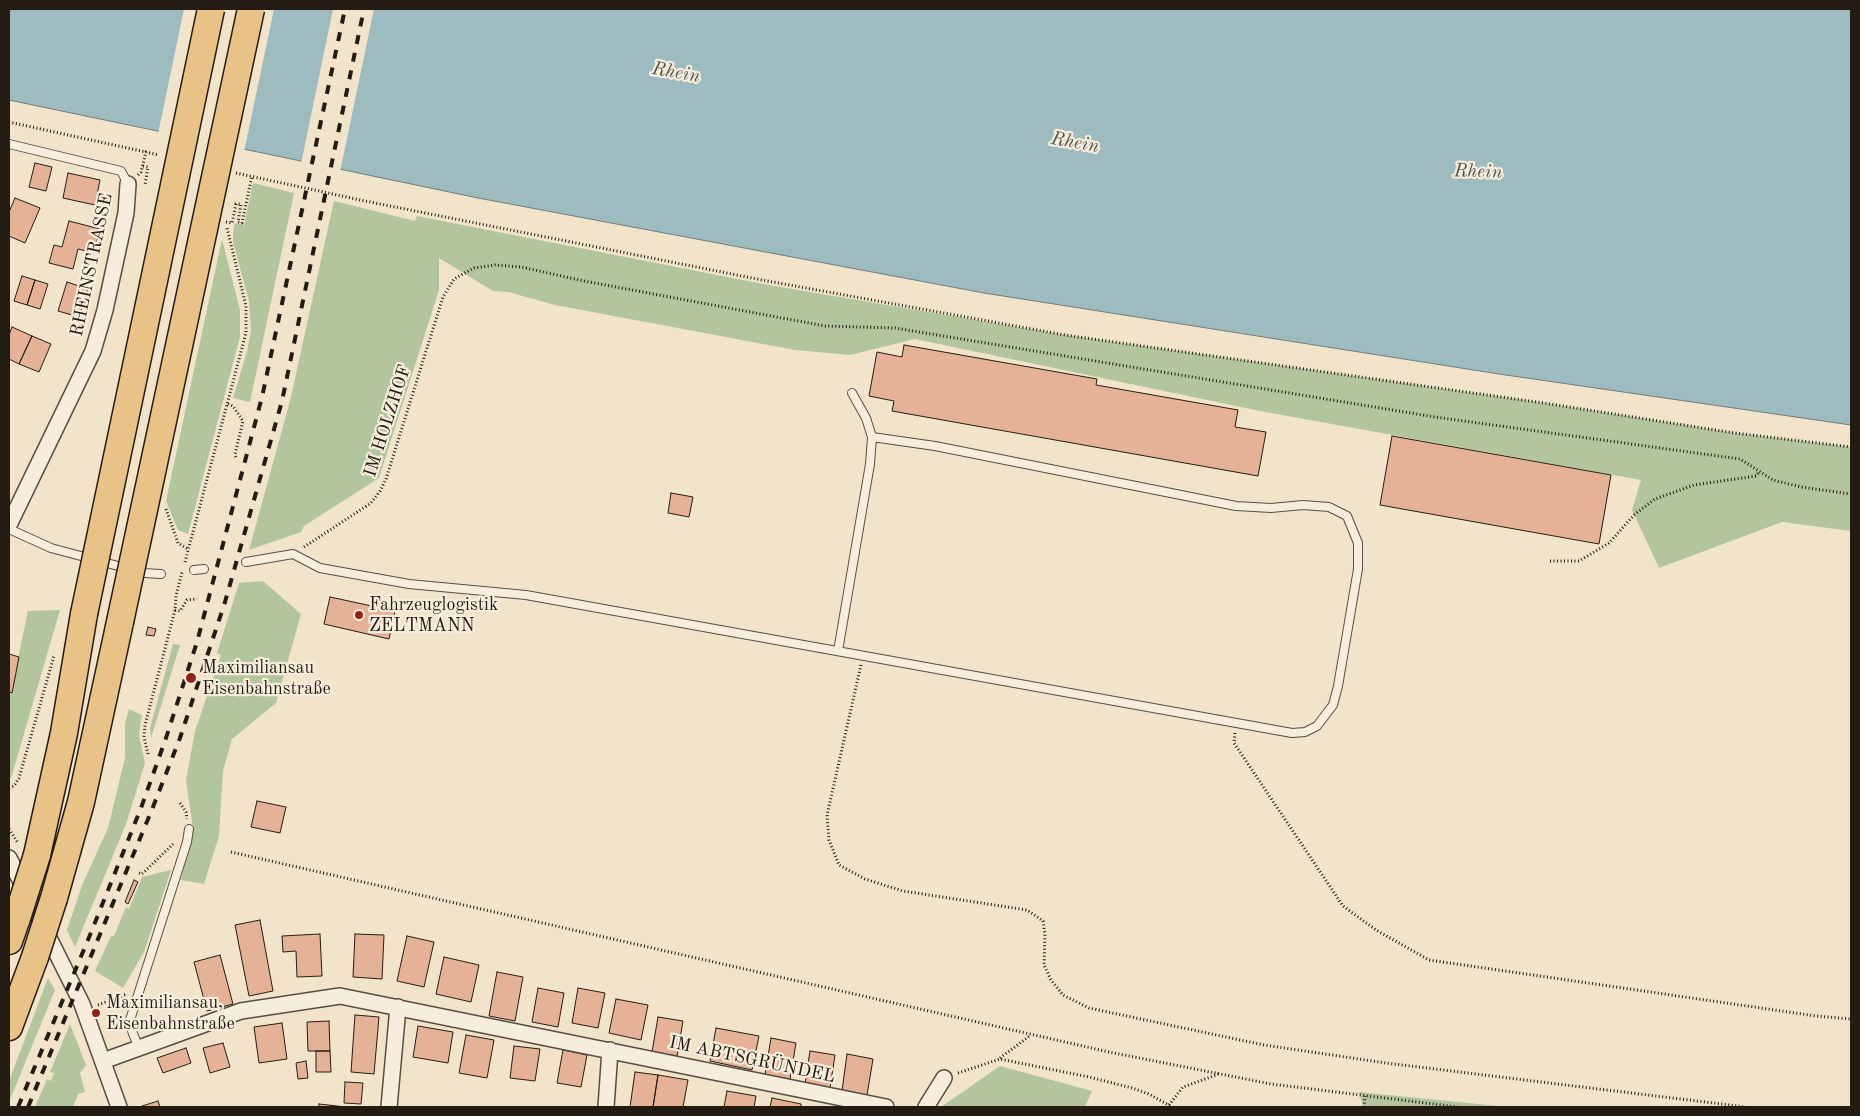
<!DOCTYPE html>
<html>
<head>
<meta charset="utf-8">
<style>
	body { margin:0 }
	#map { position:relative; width:1860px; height:1116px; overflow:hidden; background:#f1e4cb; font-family:"Old Standard TT",serif }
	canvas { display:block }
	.frame { position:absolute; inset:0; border:10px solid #241c13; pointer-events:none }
</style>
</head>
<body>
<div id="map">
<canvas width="1860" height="1116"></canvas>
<div class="frame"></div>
</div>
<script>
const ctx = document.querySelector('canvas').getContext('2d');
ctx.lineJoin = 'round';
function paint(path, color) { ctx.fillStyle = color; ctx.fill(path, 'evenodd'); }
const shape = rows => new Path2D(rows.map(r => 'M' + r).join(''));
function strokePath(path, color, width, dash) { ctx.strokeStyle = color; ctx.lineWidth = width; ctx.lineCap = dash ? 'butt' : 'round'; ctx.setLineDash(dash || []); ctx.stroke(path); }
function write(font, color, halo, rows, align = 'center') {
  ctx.font = font + ' "Old Standard TT",serif'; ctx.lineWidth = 4.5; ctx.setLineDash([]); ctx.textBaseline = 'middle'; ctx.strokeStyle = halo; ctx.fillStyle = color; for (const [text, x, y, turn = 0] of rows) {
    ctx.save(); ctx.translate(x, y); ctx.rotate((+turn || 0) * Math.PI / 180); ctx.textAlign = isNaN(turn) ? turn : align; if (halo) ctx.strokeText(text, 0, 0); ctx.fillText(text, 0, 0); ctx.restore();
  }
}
paint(shape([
	[253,183,294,193,250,402,233,398,247,351,251,331,249,301,233,242,233,233,235,223,244,225],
	[334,201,415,221,417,216,763,284,1065,335,1544,403,1735,433,1851,447,1851,531,1782,522,1659,568,1632,510,1641,480,1260,411,915,339,850,355,795,350,555,305,508,292,493,291,439,258,439,290,379,478,304,526,301,532,249,550,290,401],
	[222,239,240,310,240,337,188,534,178,530,166,501],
	[263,581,301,614,276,703,232,739,223,771,219,836,204,884,181,880,193,828,186,780,195,731,221,655,217,653,239,583],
	[60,610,12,775,9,781,9,700,28,611],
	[173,644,180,645,151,738,150,728],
	[129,709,142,715,139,735,145,763,126,824,75,947,67,930,83,883,108,828,125,758,125,723],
	[171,870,144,952,123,988,95,971,111,936,114,936,126,907,129,909,142,877],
	[48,978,55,990,9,1102,9,1081],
	[70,1024,86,1065,80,1073,85,1092,78,1094,73,1107,35,1107,47,1079,51,1081,54,1073,50,1072],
	[1000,1066,1092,1091,1085,1107,941,1107],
	[1359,1092,1508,1107,1363,1107]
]), '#b3c59c');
const water = shape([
	[9,9,1851,9,1851,425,1499,374,984,293,478,198,9,100,9,9]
]);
paint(water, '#9ebcc0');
strokePath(water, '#6d7c7b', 1);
paint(shape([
	[184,9,274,9,244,152,158,134],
	[333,9,374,9,340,172,301,164]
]), '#f1e4cb');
const building = shape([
	[35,163,52,167,46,191,29,187,35,163],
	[68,173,100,180,95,205,63,198,68,173],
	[15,198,40,208,25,243,9,236,9,212,15,198],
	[69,221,100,229,94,253,78,249,73,269,49,263,54,245,62,247,69,221],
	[22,276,35,280,27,305,14,301,22,276],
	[35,280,48,284,40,309,27,305,35,280],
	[67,282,88,289,79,317,58,311,67,282],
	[12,327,32,336,19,364,9,359,9,335,12,327],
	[32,336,51,344,39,372,19,364,32,336],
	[904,345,1097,379,1096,385,1238,410,1235,427,1266,432,1258,476,892,411,894,401,869,396,877,352,902,357,904,345],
	[1392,436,1611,475,1599,544,1380,505,1392,436],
	[671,493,693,497,689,517,668,513,671,493],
	[330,597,395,611,389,639,324,624,330,597],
	[148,627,156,629,154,636,146,635,148,627],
	[9,654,19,657,12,693,9,692,9,654],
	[257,801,286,807,280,833,251,827,257,801],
	[134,880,138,882,128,904,125,902,134,880],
	[260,920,273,991,249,996,235,925,260,920],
	[320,934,322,976,297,977,296,951,283,952,282,936,320,934],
	[355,934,384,935,382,979,353,977,355,934],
	[407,936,434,942,424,987,397,981,407,936],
	[220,955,233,1004,207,1011,194,962,220,955],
	[444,957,479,965,471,1002,436,994,444,957],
	[497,972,523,977,515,1021,489,1016,497,972],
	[538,988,564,993,558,1027,532,1022,538,988],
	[578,988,605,993,598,1028,572,1023,578,988],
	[616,999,648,1005,641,1040,609,1033,616,999],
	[355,1015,379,1017,374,1074,351,1072,355,1015],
	[658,1017,683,1021,677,1056,652,1052,658,1017],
	[329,1021,330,1051,308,1051,307,1022,329,1021],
	[145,1022,147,1029,144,1030,142,1023,145,1022],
	[282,1023,287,1059,259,1063,254,1027,282,1023],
	[418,1026,453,1032,448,1063,413,1057,418,1026],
	[716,1028,759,1036,752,1070,710,1061,716,1028],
	[466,1035,494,1040,487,1078,459,1073,466,1035],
	[771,1038,796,1043,790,1079,765,1075,771,1038],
	[223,1043,230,1067,210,1073,203,1048,223,1043],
	[514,1046,540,1049,535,1081,510,1078,514,1046],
	[186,1048,191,1063,163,1073,157,1058,186,1048],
	[563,1050,587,1055,581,1087,557,1083,563,1050],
	[316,1051,330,1051,331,1072,316,1072,316,1051],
	[810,1051,835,1055,830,1088,805,1084,810,1051],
	[847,1054,873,1059,867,1095,842,1091,847,1054],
	[306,1061,308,1078,298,1079,296,1063,306,1061],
	[635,1072,658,1075,653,1107,630,1107,635,1072],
	[658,1075,688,1080,683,1107,653,1107,658,1075],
	[345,1082,363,1083,361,1104,344,1103,345,1082],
	[727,1091,756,1096,754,1107,724,1107,727,1091],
	[772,1098,801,1104,801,1107,770,1107,772,1098],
	[158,1101,160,1107,139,1107,158,1101],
	[319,1104,346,1107,319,1107,319,1104]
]);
paint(building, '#e5b297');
strokePath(building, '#241c13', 1);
const service = shape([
	[9,144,121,171,128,184],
	[9,529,51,548,144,573,161,574],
	[246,562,293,554,320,568,409,584,526,595,1292,733,1305,732,1317,726,1333,705,1338,686,1358,569,1358,543,1347,516,1329,507,1303,505,1271,508,1236,506,935,446,872,437],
	[194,570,204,569],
	[838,651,870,464,872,437,866,418,852,393],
	[139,1049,129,1023,187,842,189,829]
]);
const minor = shape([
	[9,525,93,351,105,310,126,213,128,184],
	[9,858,82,1004,119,1107],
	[103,1061,241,1011,340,996,886,1107],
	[389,1107,398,1007],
	[606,1107,610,1050],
	[926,1107,944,1078]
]);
const trunk = shape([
	[37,855,64,733,84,614],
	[54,898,81,802,120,622],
	[9,941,17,918],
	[9,1027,35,957]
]);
strokePath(service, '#574e41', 10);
strokePath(minor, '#574e41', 18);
strokePath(trunk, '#241c13', 29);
strokePath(shape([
	[9,122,146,152],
	[143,166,148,167,145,185],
	[236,173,365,201,762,280,1065,335,1544,403,1735,433,1851,447],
	[138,175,141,172,146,152,159,155],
	[226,222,232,223,236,204,241,204,238,222,242,223,252,176],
	[228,404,233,406,243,421,235,454,236,458],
	[166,509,178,543,189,550],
	[304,547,371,503,380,491,386,479,443,297,454,279,474,268,495,265,521,267,584,281,825,326,895,328,1435,417,1740,459,1773,480,1801,487,1851,494],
	[1550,561,1579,561,1609,543,1634,515,1655,499,1694,485,1756,476,1759,472],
	[185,562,246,333,246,306,227,228],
	[175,610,180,611,187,600,197,599],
	[861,665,827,815,829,840,839,865,865,879,903,891,1027,910,1043,921,1045,934,1044,965,1051,980,1063,995,1089,1008,1264,1045,1386,1063,1746,1107],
	[1235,733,1234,743,1343,906,1376,930,1429,960,1816,1016,1851,1019],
	[148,754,144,737,145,725,175,610,176,596,182,572],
	[9,788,14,786,19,778,54,656],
	[180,803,186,812,187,819],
	[9,829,18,843],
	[231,852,1109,1052,1271,1084,1458,1107],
	[139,873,142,874,173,844],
	[98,1005,127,994],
	[1000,1058,1031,1035],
	[958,1073,1000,1059,1089,1077,1132,1088,1149,1094,1172,1107],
	[1169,1105,1183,1087,1219,1074],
	[1364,1107,1365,1096]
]), '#241c13', 3, [1, 2.5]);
strokePath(service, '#f6eddd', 8);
strokePath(minor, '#f6eddd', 15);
strokePath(trunk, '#e8c286', 26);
strokePath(shape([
	[18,1107,90,935,141,808,166,738,197,642,262,397,345,9],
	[28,1107,151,812,180,738,225,602,282,401,364,9]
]), '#241c13', 4, [9, 9]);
const trunkBridge = shape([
	[84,614,211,9],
	[120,622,251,9],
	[17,918,37,855],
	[35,957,54,898]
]);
strokePath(trunkBridge, '#241c13', 29, []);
strokePath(trunkBridge, '#e8c286', 26);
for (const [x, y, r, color] of [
	[359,615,5,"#8f2418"],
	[191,678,6,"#8f2418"],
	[96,1013,5,"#8f2418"]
]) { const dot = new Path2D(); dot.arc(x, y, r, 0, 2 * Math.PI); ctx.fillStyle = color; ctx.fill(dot); strokePath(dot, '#f6eddd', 2); }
write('18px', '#241c13', '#f6eddd', [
	["RHEINSTRASSE",92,265,-78],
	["IM HOLZHOF",388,421,-72],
	["IM ABTSGRÜNDEL",752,1060,12]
]);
write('18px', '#241c13', '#f6eddd', [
	["Fahrzeuglogistik",369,605],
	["ZELTMANN",369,626],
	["Maximiliansau",202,668],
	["Eisenbahnstraße",202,689],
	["Maximiliansau,",106,1003],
	["Eisenbahnstraße",106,1024]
], 'left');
write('italic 19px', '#4f5450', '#f6eddd', [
	["Rhein",676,73,10],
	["Rhein",1075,143,10],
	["Rhein",1478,172,2]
]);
</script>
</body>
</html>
